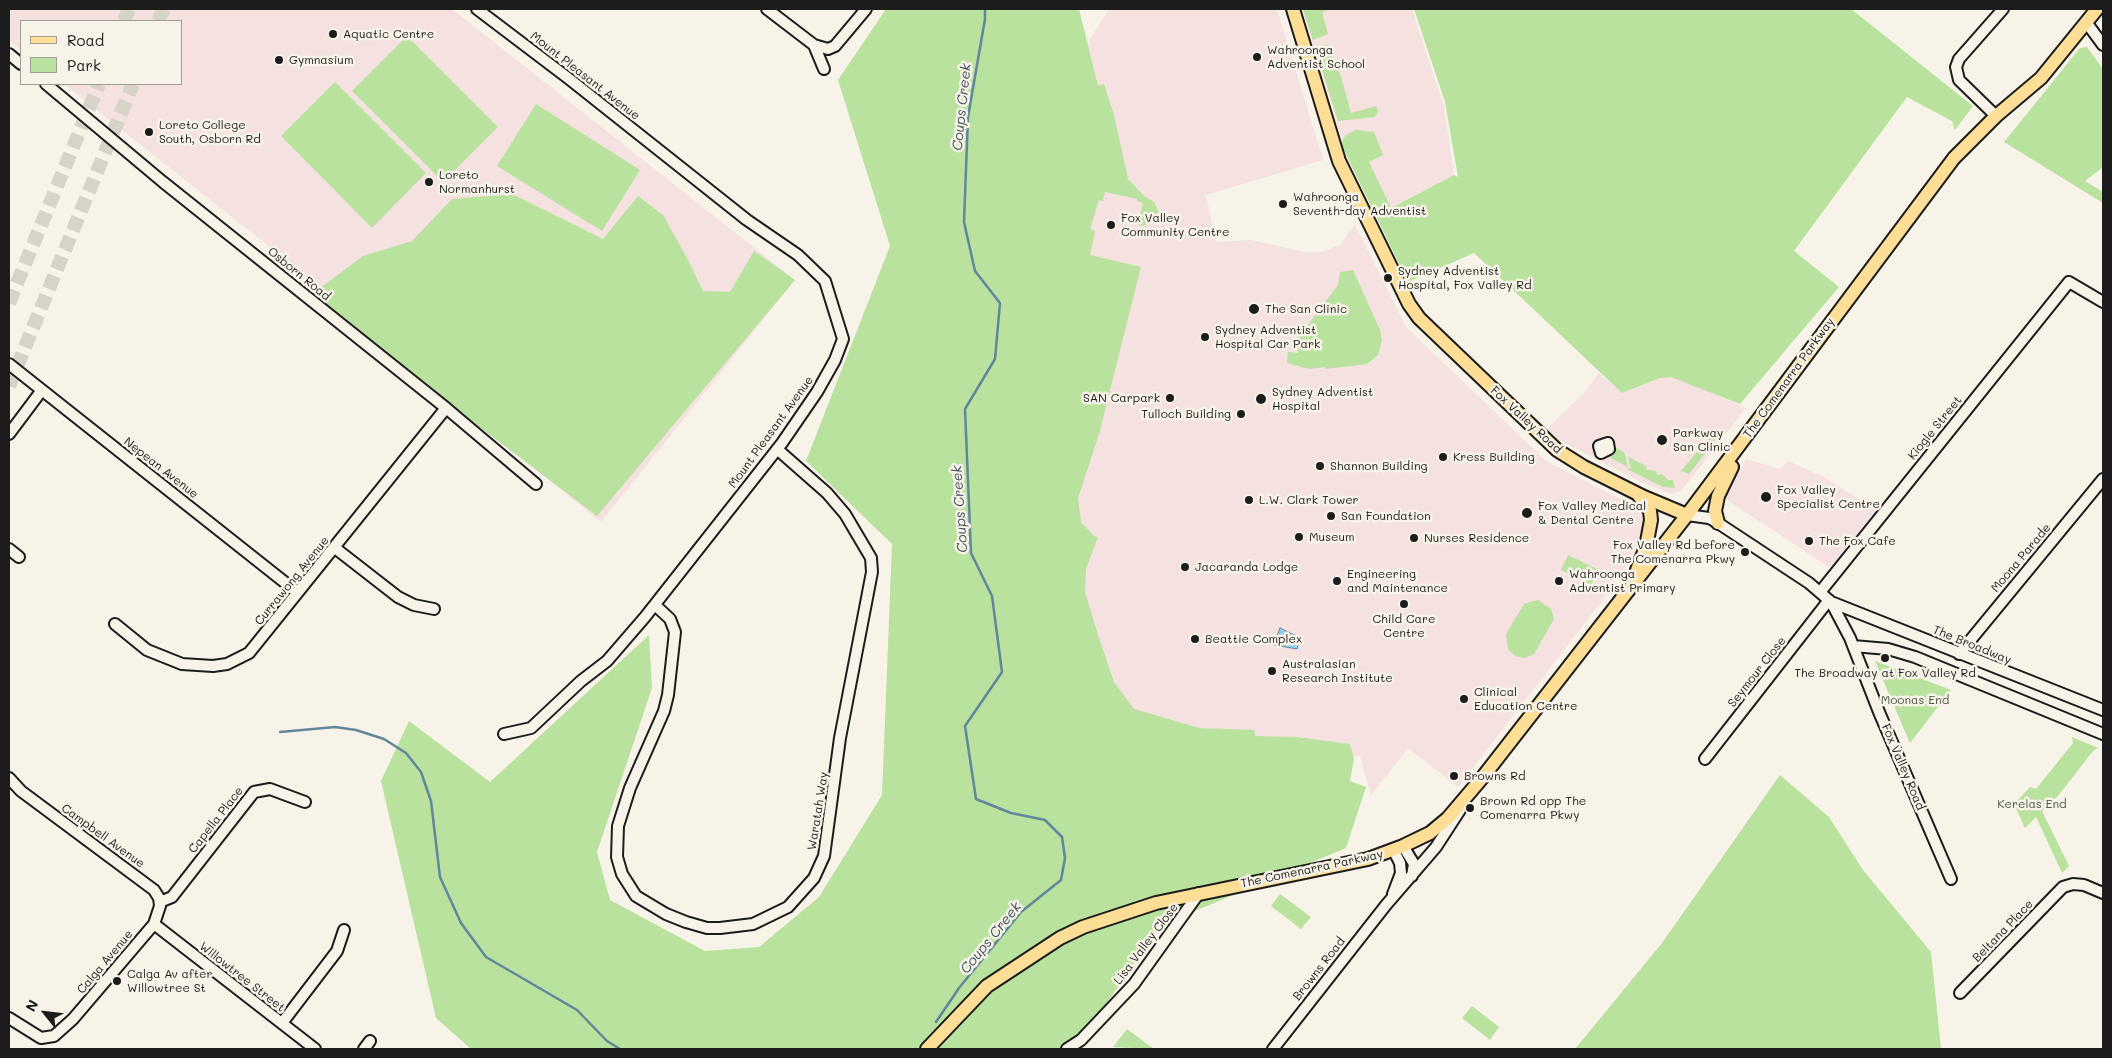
<!DOCTYPE html>
<html>
<head>
<meta charset="utf-8">
<style>
	body { margin:0 }
	#map { position:relative; width:2112px; height:1058px; overflow:hidden; background:#f7f3e8; font-family:Mali,sans-serif }
	canvas { display:block }
	.frame { position:absolute; inset:0; border:10px solid #1c1c1c; pointer-events:none }
	.legend { position:absolute; left:20px; top:20px; width:162px; height:65px; box-sizing:border-box; background:#f7f3e8; border:1px solid #9f9d96; margin:0; padding:6px 9px; list-style:none; font-size:15px; color:#1c1c1c }
	.legend li { display:flex; align-items:center; gap:10px; height:25px }
	.legend b { width:25px; border:1px solid #9f9d96 }
	.north { position:absolute; left:20px; top:988px; width:50px; height:50px; -webkit-text-stroke:4px #f7f3e8; paint-order:stroke; rotate:299deg; font-size:14px; font-weight:700; line-height:20px; text-align:center; color:#1c1c1c }
	.north::after { content:''; display:block; margin:auto; width:18px; height:22px; background:#1c1c1c; clip-path:polygon(50% 0,100% 100%,50% 72%,0 100%) }
</style>
</head>
<body>
<div id="map">
<canvas width="2112" height="1058"></canvas>
<div class="frame"></div>
<ul class="legend">
<li><b style="height:6px;background:#fcde96"></b>Road</li>
<li><b style="height:14px;background:#b9e29f"></b>Park</li>
</ul>
<div class="north">N</div>
</div>
<script>
const ctx = document.querySelector('canvas').getContext('2d');
ctx.lineJoin = 'round';
function paint(path, color) { ctx.fillStyle = color; ctx.fill(path, 'evenodd'); }
const shape = rows => new Path2D(rows.map(r => 'M' + r).join(''));
function strokePath(path, color, width, dash) { ctx.strokeStyle = color; ctx.lineWidth = width; ctx.lineCap = dash ? 'butt' : 'round'; ctx.setLineDash(dash || []); ctx.stroke(path); }
function write(font, color, halo, rows, align = 'center') {
  ctx.font = font + ' Mali,sans-serif'; ctx.lineWidth = 5; ctx.setLineDash([]); ctx.textBaseline = 'middle'; ctx.strokeStyle = halo; ctx.fillStyle = color; for (const [text, x, y, turn = 0] of rows) {
    ctx.save(); ctx.translate(x, y); ctx.rotate((+turn || 0) * Math.PI / 180); ctx.textAlign = isNaN(turn) ? turn : align; if (halo) ctx.strokeText(text, 0, 0); ctx.fillText(text, 0, 0); ctx.restore();
  }
}
paint(shape([
	[9,9,452,9,795,280,601,522,459,407,324,290,64,84,181,84,181,21,21,21,21,50,9,40],
	[1109,9,1277,9,1323,160,1206,195,1216,242,1251,240,1305,252,1322,252,1340,245,1355,225,1406,327,1546,461,1632,505,1642,514,1644,531,1627,564,1605,597,1458,787,1408,748,1371,795,1360,756,1136,752,1018,495,1080,264,1072,127,1090,39],
	[1302,9,1412,9,1444,106,1454,175,1376,215,1346,152],
	[1599,373,1622,393,1660,378,1671,377,1690,383,1746,408,1681,491,1672,494,1643,483,1561,441,1547,429,1584,393],
	[1746,459,1780,469,1788,461,1824,477,1876,510,1830,568,1723,497]
]), '#f4e1e0');
paint(shape([
	[886,9,1079,9,1098,86,1104,84,1114,115,1128,179,1144,196,1154,202,1160,215,1158,219,1142,226,1138,225,1143,203,1137,201,1137,199,1105,192,1103,201,1099,200,1090,229,1095,231,1090,255,1141,267,1099,434,1078,498,1081,522,1094,536,1098,537,1086,569,1085,592,1098,635,1114,682,1134,709,1199,728,1254,730,1255,736,1296,737,1350,744,1354,759,1350,781,1366,787,1346,848,1159,926,1085,1035,1081,1049,471,1049,436,1018,381,781,409,721,490,782,649,635,652,688,597,852,610,900,705,951,759,947,819,897,882,795,892,544,806,461,890,246,838,80],
	[1303,9,1331,9,1322,12,1328,34,1313,40],
	[1414,9,1851,9,1973,106,1955,130,1952,121,1907,97,1794,251,1839,287,1740,404,1671,377,1660,378,1622,393,1474,253,1408,282,1341,144,1345,136,1355,130,1374,132,1383,155,1369,162,1391,208,1454,175,1458,177,1445,102],
	[407,36,498,127,443,182,352,91],
	[1324,45,1329,45,1331,50,1334,68,1340,73,1351,113,1376,106,1378,111,1375,117,1338,121,1315,47],
	[2087,47,2103,69,2103,167,2085,181,2103,192,2103,203,2004,142,2080,48],
	[335,82,426,173,372,228,281,136],
	[536,104,640,170,602,231,497,166],
	[512,194,603,239,638,196,663,215,686,256,703,291,730,292,754,251,795,280,597,516,308,297,363,256,412,241,452,199],
	[1353,270,1380,330,1382,340,1378,355,1367,364,1325,369,1325,367,1309,369,1287,363,1288,352,1298,353,1297,340,1301,334,1338,285,1340,272],
	[1711,435,1716,439,1689,474,1681,471],
	[1616,448,1624,452,1628,467,1601,453],
	[1628,457,1646,466,1647,470,1656,471,1657,475,1662,474,1668,480,1673,480,1675,488,1663,487,1627,469,1631,468],
	[1568,555,1599,570,1591,585,1561,570],
	[1538,600,1551,609,1554,619,1534,654,1525,658,1515,656,1508,649,1506,634,1524,604],
	[1875,661,1951,690,1910,743,1894,706],
	[2072,737,2098,748,2093,751,2058,796,2042,811,2069,866,2062,873,2036,817,2025,828,2014,804,2030,787,2036,789,2073,743],
	[1780,775,1829,817,1863,870,1931,952,1941,1049,1575,1049,1662,943],
	[1280,894,1311,917,1301,929,1271,906],
	[1472,1006,1499,1027,1490,1040,1462,1018],
	[1127,1029,1154,1049,1113,1047]
]), '#b9e29f');
const water = shape([
	[1280,628,1300,638,1297,649,1274,645,1280,628]
]);
paint(water, '#8fcff0');
strokePath(water, '#61879b', 1);
strokePath(shape([
	[280,732,335,727,356,730,384,739,406,753,421,772,431,801,440,877,461,923,486,957,577,1010,607,1041,620,1049],
	[936,1022,959,988,1021,912,1061,880,1065,858,1062,837,1045,820,1011,813,976,799,965,726,1002,672,992,596,971,553,965,409,995,359,1000,303,975,271,964,222,968,117,985,19,985,9]
]), '#61879b', 2.5);
strokePath(shape([
	[124,21,129,9],
	[158,21,164,9],
	[9,303,99,84],
	[9,386,133,84]
]), '#d6d3c9', 14, [14, 7]);
const minor = shape([
	[477,9,568,78,747,220,798,255,825,281,843,339,835,360,817,392,782,443,645,617,607,661,581,681,531,728,504,734],
	[767,9,814,45,824,69],
	[2086,22,2103,45],
	[814,45,828,49,835,46,866,9],
	[9,54,21,64],
	[46,84,163,182,446,408,536,484],
	[1996,116,1959,80,1956,67,1959,59,2003,9],
	[9,364,297,592],
	[9,434,42,390],
	[1608,443,1609,449,1601,453,1599,446,1608,443],
	[1687,515,1709,518,1718,523,1809,583,1831,602,1850,638,1879,712,1951,879],
	[335,548,398,597,414,605,434,609],
	[9,549,19,557],
	[1821,591,2069,282,2103,302],
	[1831,602,2103,710],
	[655,605,670,619,675,632,668,695,664,711,630,788,618,826,617,857,622,874,636,896,666,914,686,922,707,928,720,928,753,924,788,907,814,878,824,856,840,738,872,572,871,558,845,514,827,493,777,449],
	[115,624,147,650,182,664,213,666,227,664,249,653,446,408],
	[1853,646,1888,649,1915,657,2103,734],
	[1959,654,2103,479],
	[1705,759,1829,600],
	[9,778,21,791,154,890,159,898,160,906,154,924,73,1019,54,1036,41,1038,9,1018],
	[1403,846,1414,864,1412,876],
	[1393,894,1401,873,1400,863,1394,851],
	[160,902,172,897,254,792,270,789,305,802],
	[154,924,315,1049],
	[1960,993,2063,887,2073,884,2084,885,2103,893],
	[282,1023,337,951,344,930],
	[364,1049,370,1041],
	[1067,1049,1081,1040,1134,984,1199,893],
	[1273,1049,1386,905,1436,847,1460,810]
]);
const major = shape([
	[1293,9,1339,161,1409,304,1419,318,1557,450,1584,467,1644,497,1687,515],
	[1718,523,1715,511,1718,496,1732,467],
	[1637,570,1646,547,1651,520,1650,511,1639,496],
	[927,1049,987,986,1060,938,1083,927,1156,903,1368,859,1403,846,1430,833,1448,818,1482,778,1687,515,1954,158,1996,116,2041,78,2097,9]
]);
strokePath(minor, '#1c1c1c', 14);
strokePath(major, '#1c1c1c', 16);
strokePath(minor, '#f7f3e8', 10);
strokePath(major, '#fcde96', 12);
for (const [x, y, r, color] of [
	[333,34,5,"#1c1c1c"],
	[1257,57,5,"#1c1c1c"],
	[279,60,5,"#1c1c1c"],
	[149,132,5,"#1c1c1c"],
	[429,182,5,"#1c1c1c"],
	[1283,204,5,"#1c1c1c"],
	[1111,225,5,"#1c1c1c"],
	[1388,278,5,"#1c1c1c"],
	[1254,309,6,"#1c1c1c"],
	[1205,337,5,"#1c1c1c"],
	[1170,398,5,"#1c1c1c"],
	[1261,399,6,"#1c1c1c"],
	[1241,414,5,"#1c1c1c"],
	[1662,440,6,"#1c1c1c"],
	[1443,457,5,"#1c1c1c"],
	[1320,466,5,"#1c1c1c"],
	[1766,497,6,"#1c1c1c"],
	[1249,500,5,"#1c1c1c"],
	[1527,513,6,"#1c1c1c"],
	[1331,516,5,"#1c1c1c"],
	[1299,537,5,"#1c1c1c"],
	[1414,538,5,"#1c1c1c"],
	[1809,541,5,"#1c1c1c"],
	[1745,552,5,"#1c1c1c"],
	[1185,567,5,"#1c1c1c"],
	[1337,581,5,"#1c1c1c"],
	[1559,581,5,"#1c1c1c"],
	[1404,604,5,"#1c1c1c"],
	[1195,639,5,"#1c1c1c"],
	[1885,658,5,"#1c1c1c"],
	[1272,671,5,"#1c1c1c"],
	[1464,699,5,"#1c1c1c"],
	[1454,776,5,"#1c1c1c"],
	[1470,808,5,"#1c1c1c"],
	[117,981,5,"#1c1c1c"]
]) { const dot = new Path2D(); dot.arc(x, y, r, 0, 2 * Math.PI); ctx.fillStyle = color; ctx.fill(dot); strokePath(dot, '#f7f3e8', 2); }
write('12px', '#1c1c1c', '#f7f3e8', [
	["Aquatic Centre",343,34],
	["Wahroonga",1267,50],
	["Adventist School",1267,64],
	["Gymnasium",289,60],
	["Loreto College",159,125],
	["South, Osborn Rd",159,139],
	["Loreto",439,175],
	["Normanhurst",439,189],
	["Wahroonga",1293,197],
	["Seventh-day Adventist",1293,211],
	["Fox Valley",1121,218],
	["Community Centre",1121,232],
	["Sydney Adventist",1398,271],
	["Hospital, Fox Valley Rd",1398,285],
	["The San Clinic",1265,309],
	["Sydney Adventist",1215,330],
	["Hospital Car Park",1215,344],
	["Sydney Adventist",1272,392],
	["Hospital",1272,406],
	["SAN Carpark",1160,398,"right"],
	["Tulloch Building",1231,414,"right"],
	["Parkway",1673,433],
	["San Clinic",1673,447],
	["Kress Building",1453,457],
	["Shannon Building",1330,466],
	["Fox Valley",1777,490],
	["Specialist Centre",1777,504],
	["L.W. Clark Tower",1259,500],
	["Fox Valley Medical",1538,506],
	["& Dental Centre",1538,520],
	["San Foundation",1341,516],
	["Museum",1309,537],
	["Nurses Residence",1424,538],
	["The Fox Cafe",1819,541],
	["Fox Valley Rd before",1735,545,"right"],
	["The Comenarra Pkwy",1735,559,"right"],
	["Jacaranda Lodge",1195,567],
	["Engineering",1347,574],
	["and Maintenance",1347,588],
	["Wahroonga",1569,574],
	["Adventist Primary",1569,588],
	["Child Care",1404,619,"center"],
	["Centre",1404,633,"center"],
	["Beattie Complex",1205,639],
	["Australasian",1282,664],
	["Research Institute",1282,678],
	["The Broadway at Fox Valley Rd",1885,673,"center"],
	["Clinical",1474,692],
	["Education Centre",1474,706],
	["Browns Rd",1464,776],
	["Brown Rd opp The",1480,801],
	["Comenarra Pkwy",1480,815],
	["Calga Av after",127,974],
	["Willowtree St",127,988]
], 'left');
write('12px', '#1c1c1c', '#f7f3e8', [
	["Mount Pleasant Avenue",585,76,38],
	["Osborn Road",299,274,39],
	["The Comenarra Parkway",1789,378,-54],
	["Fox Valley Road",1526,420,43],
	["Kiogle Street",1935,428,-51],
	["Mount Pleasant Avenue",771,432,-54],
	["Nepean Avenue",161,468,38],
	["Moona Parade",2021,558,-50],
	["Currawong Avenue",292,581,-51],
	["The Broadway",1972,645,22],
	["Seymour Close",1757,672,-52],
	["Fox Valley Road",1903,767,67],
	["Waratah Way",818,811,-81],
	["Capella Place",216,820,-52],
	["Campbell Avenue",103,836,36],
	["The Comenarra Parkway",1312,869,-12],
	["Beltana Place",2003,931,-46],
	["Lisa Valley Close",1146,944,-53],
	["Calga Avenue",105,962,-50],
	["Browns Road",1319,969,-52],
	["Willowtree Street",242,977,38]
]);
write('12px', '#4b5743', '#f7f3e8', [
	["Moonas End",1915,700],
	["Kerelas End",2032,804]
]);
write('italic 14px', '#3e525c', '#f7f3e8', [
	["Coups Creek",962,107,-84],
	["Coups Creek",960,509,-94],
	["Coups Creek",991,938,-51]
]);
</script>
</body>
</html>
